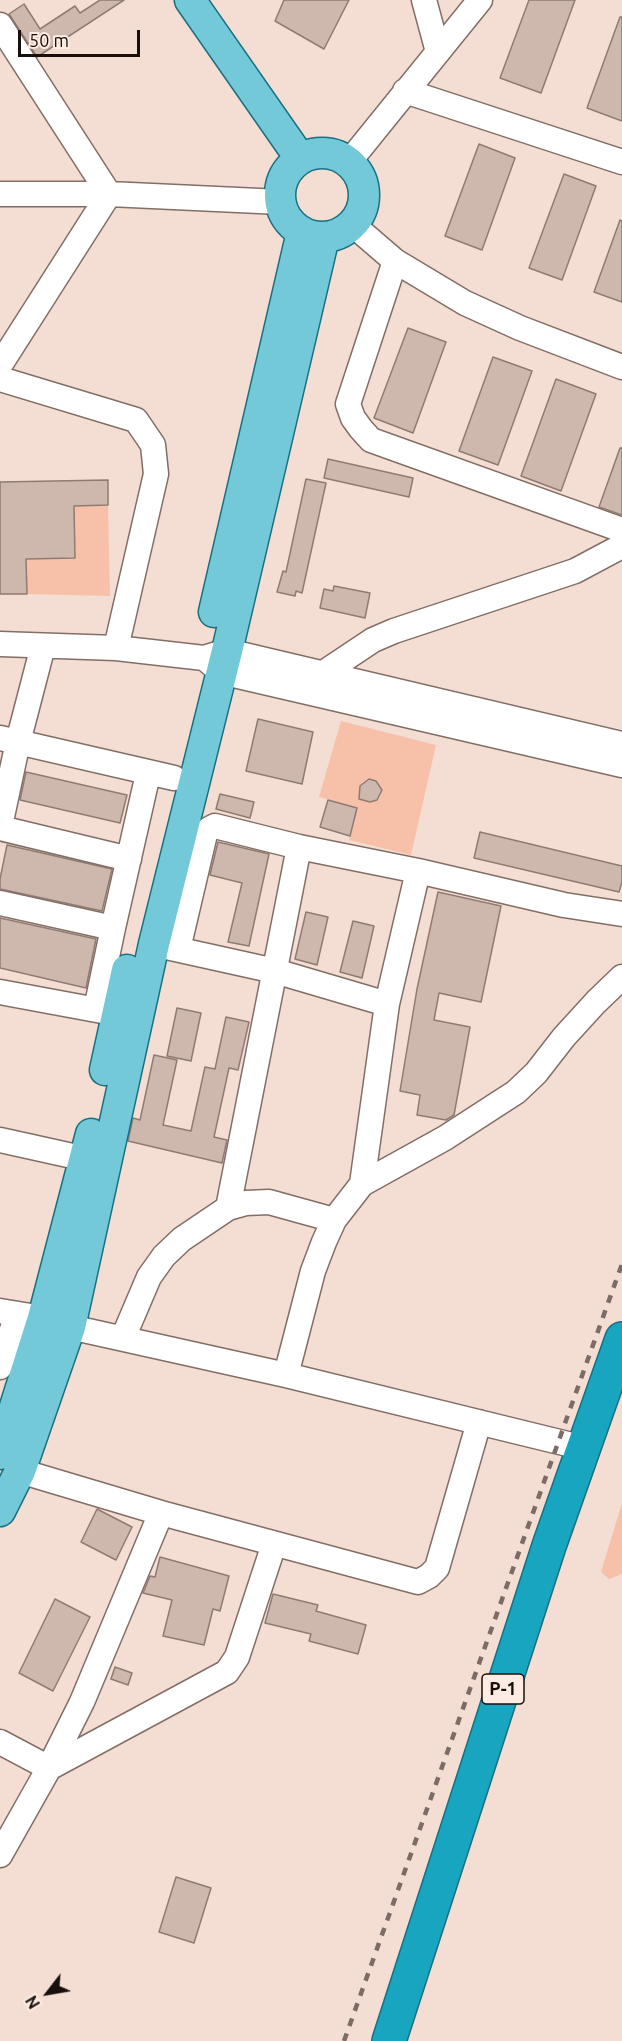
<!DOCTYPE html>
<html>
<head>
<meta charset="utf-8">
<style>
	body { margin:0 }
	#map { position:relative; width:622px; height:2041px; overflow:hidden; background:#f4ddd3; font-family:Ubuntu,sans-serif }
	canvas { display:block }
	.north { position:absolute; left:18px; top:1963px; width:60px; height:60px; -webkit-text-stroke:4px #feebe3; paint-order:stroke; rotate:239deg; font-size:16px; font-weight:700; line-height:24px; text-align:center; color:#170f0c }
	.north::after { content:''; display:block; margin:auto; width:21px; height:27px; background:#170f0c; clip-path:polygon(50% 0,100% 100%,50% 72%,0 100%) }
	.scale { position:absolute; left:18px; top:30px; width:122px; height:27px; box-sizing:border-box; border:3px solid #170f0c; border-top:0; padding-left:8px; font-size:18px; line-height:21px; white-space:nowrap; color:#170f0c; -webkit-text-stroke:4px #feebe3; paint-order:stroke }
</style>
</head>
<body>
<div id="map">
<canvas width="622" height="2041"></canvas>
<div class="north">N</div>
<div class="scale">50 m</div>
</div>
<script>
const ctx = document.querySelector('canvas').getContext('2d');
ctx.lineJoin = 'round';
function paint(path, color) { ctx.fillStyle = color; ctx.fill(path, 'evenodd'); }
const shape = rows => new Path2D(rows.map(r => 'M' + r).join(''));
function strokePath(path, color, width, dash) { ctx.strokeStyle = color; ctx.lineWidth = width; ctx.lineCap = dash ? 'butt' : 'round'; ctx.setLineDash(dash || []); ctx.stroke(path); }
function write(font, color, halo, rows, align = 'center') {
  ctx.font = font + ' Ubuntu,sans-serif'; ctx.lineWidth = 5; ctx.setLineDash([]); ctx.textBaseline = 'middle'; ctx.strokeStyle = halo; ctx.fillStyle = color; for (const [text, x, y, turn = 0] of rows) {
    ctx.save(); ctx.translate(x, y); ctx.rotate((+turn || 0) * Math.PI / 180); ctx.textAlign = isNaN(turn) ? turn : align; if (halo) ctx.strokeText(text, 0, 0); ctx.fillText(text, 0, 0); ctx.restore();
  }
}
paint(shape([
	[108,505,110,596,27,594,25,506],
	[341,721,436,745,411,855,349,840,357,808,319,797],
	[622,1503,622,1574,609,1579,601,1572]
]), '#f7c1a9');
const building = shape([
	[100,0,124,0,37,57,9,14,24,4,40,29,75,6,80,13,100,0],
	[284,0,349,0,324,49,275,21,284,0],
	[529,0,575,0,541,93,500,78,529,0],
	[620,17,622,17,622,121,587,108,620,17],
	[479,144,515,158,482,250,445,236,479,144],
	[564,174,596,186,562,280,529,268,564,174],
	[620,220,622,221,622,302,594,292,620,220],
	[408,328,446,342,413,433,374,418,408,328],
	[493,357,532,371,498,465,459,451,493,357],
	[556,379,596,394,561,491,521,476,556,379],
	[620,448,622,448,622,515,599,507,620,448],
	[328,459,413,478,409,497,324,478,328,459],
	[306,479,326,483,302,593,296,591,295,596,277,592,283,571,286,572,306,479],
	[108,480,108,505,74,506,75,558,26,559,27,594,0,594,0,482,108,480],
	[334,586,370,593,365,618,320,608,324,589,333,591,334,586],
	[258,719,313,732,302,784,246,771,258,719],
	[26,772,127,795,120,823,20,800,26,772],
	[369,779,376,781,382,790,377,800,370,802,359,799,360,786,369,779],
	[220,794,254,802,250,818,216,809,220,794],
	[328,800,357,808,350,836,320,827,328,800],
	[480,832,622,866,622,882,619,892,474,858,480,832],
	[218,842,269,854,249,946,228,942,242,883,210,875,218,842],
	[7,845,112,869,102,911,0,889,0,879,7,845],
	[438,892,501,906,481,1002,439,993,434,1020,470,1027,454,1115,446,1120,417,1115,420,1095,400,1091,417,989,438,892],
	[306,912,328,917,317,965,295,959,306,912],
	[0,918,96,939,86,988,0,968,0,918],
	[353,921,374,926,362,978,340,972,353,921],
	[177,1008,201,1013,191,1061,167,1056,177,1008],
	[226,1017,249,1022,238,1070,229,1068,214,1137,227,1140,222,1163,128,1141,133,1118,140,1120,154,1055,177,1060,163,1125,191,1131,205,1067,215,1069,226,1017],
	[97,1509,132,1527,116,1560,81,1542,97,1509],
	[160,1557,229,1576,220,1611,213,1609,204,1645,163,1636,172,1600,143,1593,150,1576,155,1577,160,1557],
	[273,1594,318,1605,316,1611,366,1625,358,1654,309,1641,311,1634,265,1623,273,1594],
	[55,1599,90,1617,53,1691,19,1673,55,1599],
	[115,1667,132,1673,128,1685,111,1679,115,1667],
	[176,1877,211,1888,194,1943,159,1932,176,1877]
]);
paint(building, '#ceb8ae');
strokePath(building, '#907b72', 1.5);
const minor = shape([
	[424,0,438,52],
	[0,25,109,194,0,365],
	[405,91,622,162],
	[349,162,480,0],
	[0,194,109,194,281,202],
	[352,224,395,261,465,303,520,328,622,367],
	[395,261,348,404,353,418,361,429,371,440,622,530],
	[0,379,136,420,153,445,156,474,116,648],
	[0,644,116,648,204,658,227,651,622,744],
	[208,661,221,672,622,765],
	[322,674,373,640,394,631,575,571,622,546],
	[0,738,174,778],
	[0,826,18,742,43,646],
	[0,828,129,859],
	[0,903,113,928],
	[162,946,275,971,387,1004],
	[178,949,205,834,209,829,215,826,299,847,418,871,564,905,622,914],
	[0,992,113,1013],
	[96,1009,113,928,148,774],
	[0,1140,86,1159],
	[362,1184,387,1004,418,871],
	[228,1208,299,847],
	[0,1311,43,1318,70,1327,286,1375,584,1448],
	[123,1338,149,1277,164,1256,182,1239,228,1208,246,1203,269,1202,334,1220],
	[0,1367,17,1314],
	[286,1375,313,1271,324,1242,334,1220,362,1184,445,1138,516,1092,536,1073,564,1037,596,1002,622,977],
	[20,1471,161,1513,82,1702,49,1768],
	[161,1513,418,1582,429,1576,437,1568,479,1422],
	[0,1742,49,1768,0,1855],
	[49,1768,227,1672,237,1657,274,1544]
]);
const major = shape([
	[190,0,300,158],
	'280 195a42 42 0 1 1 84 0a42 42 0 1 1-84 0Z',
	[214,612,302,232],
	[105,1070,127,970],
	[0,1454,43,1318,91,1134],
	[0,1511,20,1471,70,1327,154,944,227,651,324,237]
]);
const highway = shape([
	[389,2041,549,1546,622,1339]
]);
strokePath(minor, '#836e65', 27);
strokePath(major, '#187080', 33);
strokePath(highway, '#187080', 36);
strokePath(minor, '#fff', 24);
strokePath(major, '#74c9d9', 30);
strokePath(highway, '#18a5bf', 33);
strokePath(shape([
	[344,2041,622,1264]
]), '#7b6c66', 4.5, [8, 8]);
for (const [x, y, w] of [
	[503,1689,42]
]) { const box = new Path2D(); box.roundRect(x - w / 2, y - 15, w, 30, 4.5); ctx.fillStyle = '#feebe3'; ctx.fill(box); strokePath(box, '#170f0c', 1.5); }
write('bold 18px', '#170f0c', null, [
	["P-1",503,1689]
]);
</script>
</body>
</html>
